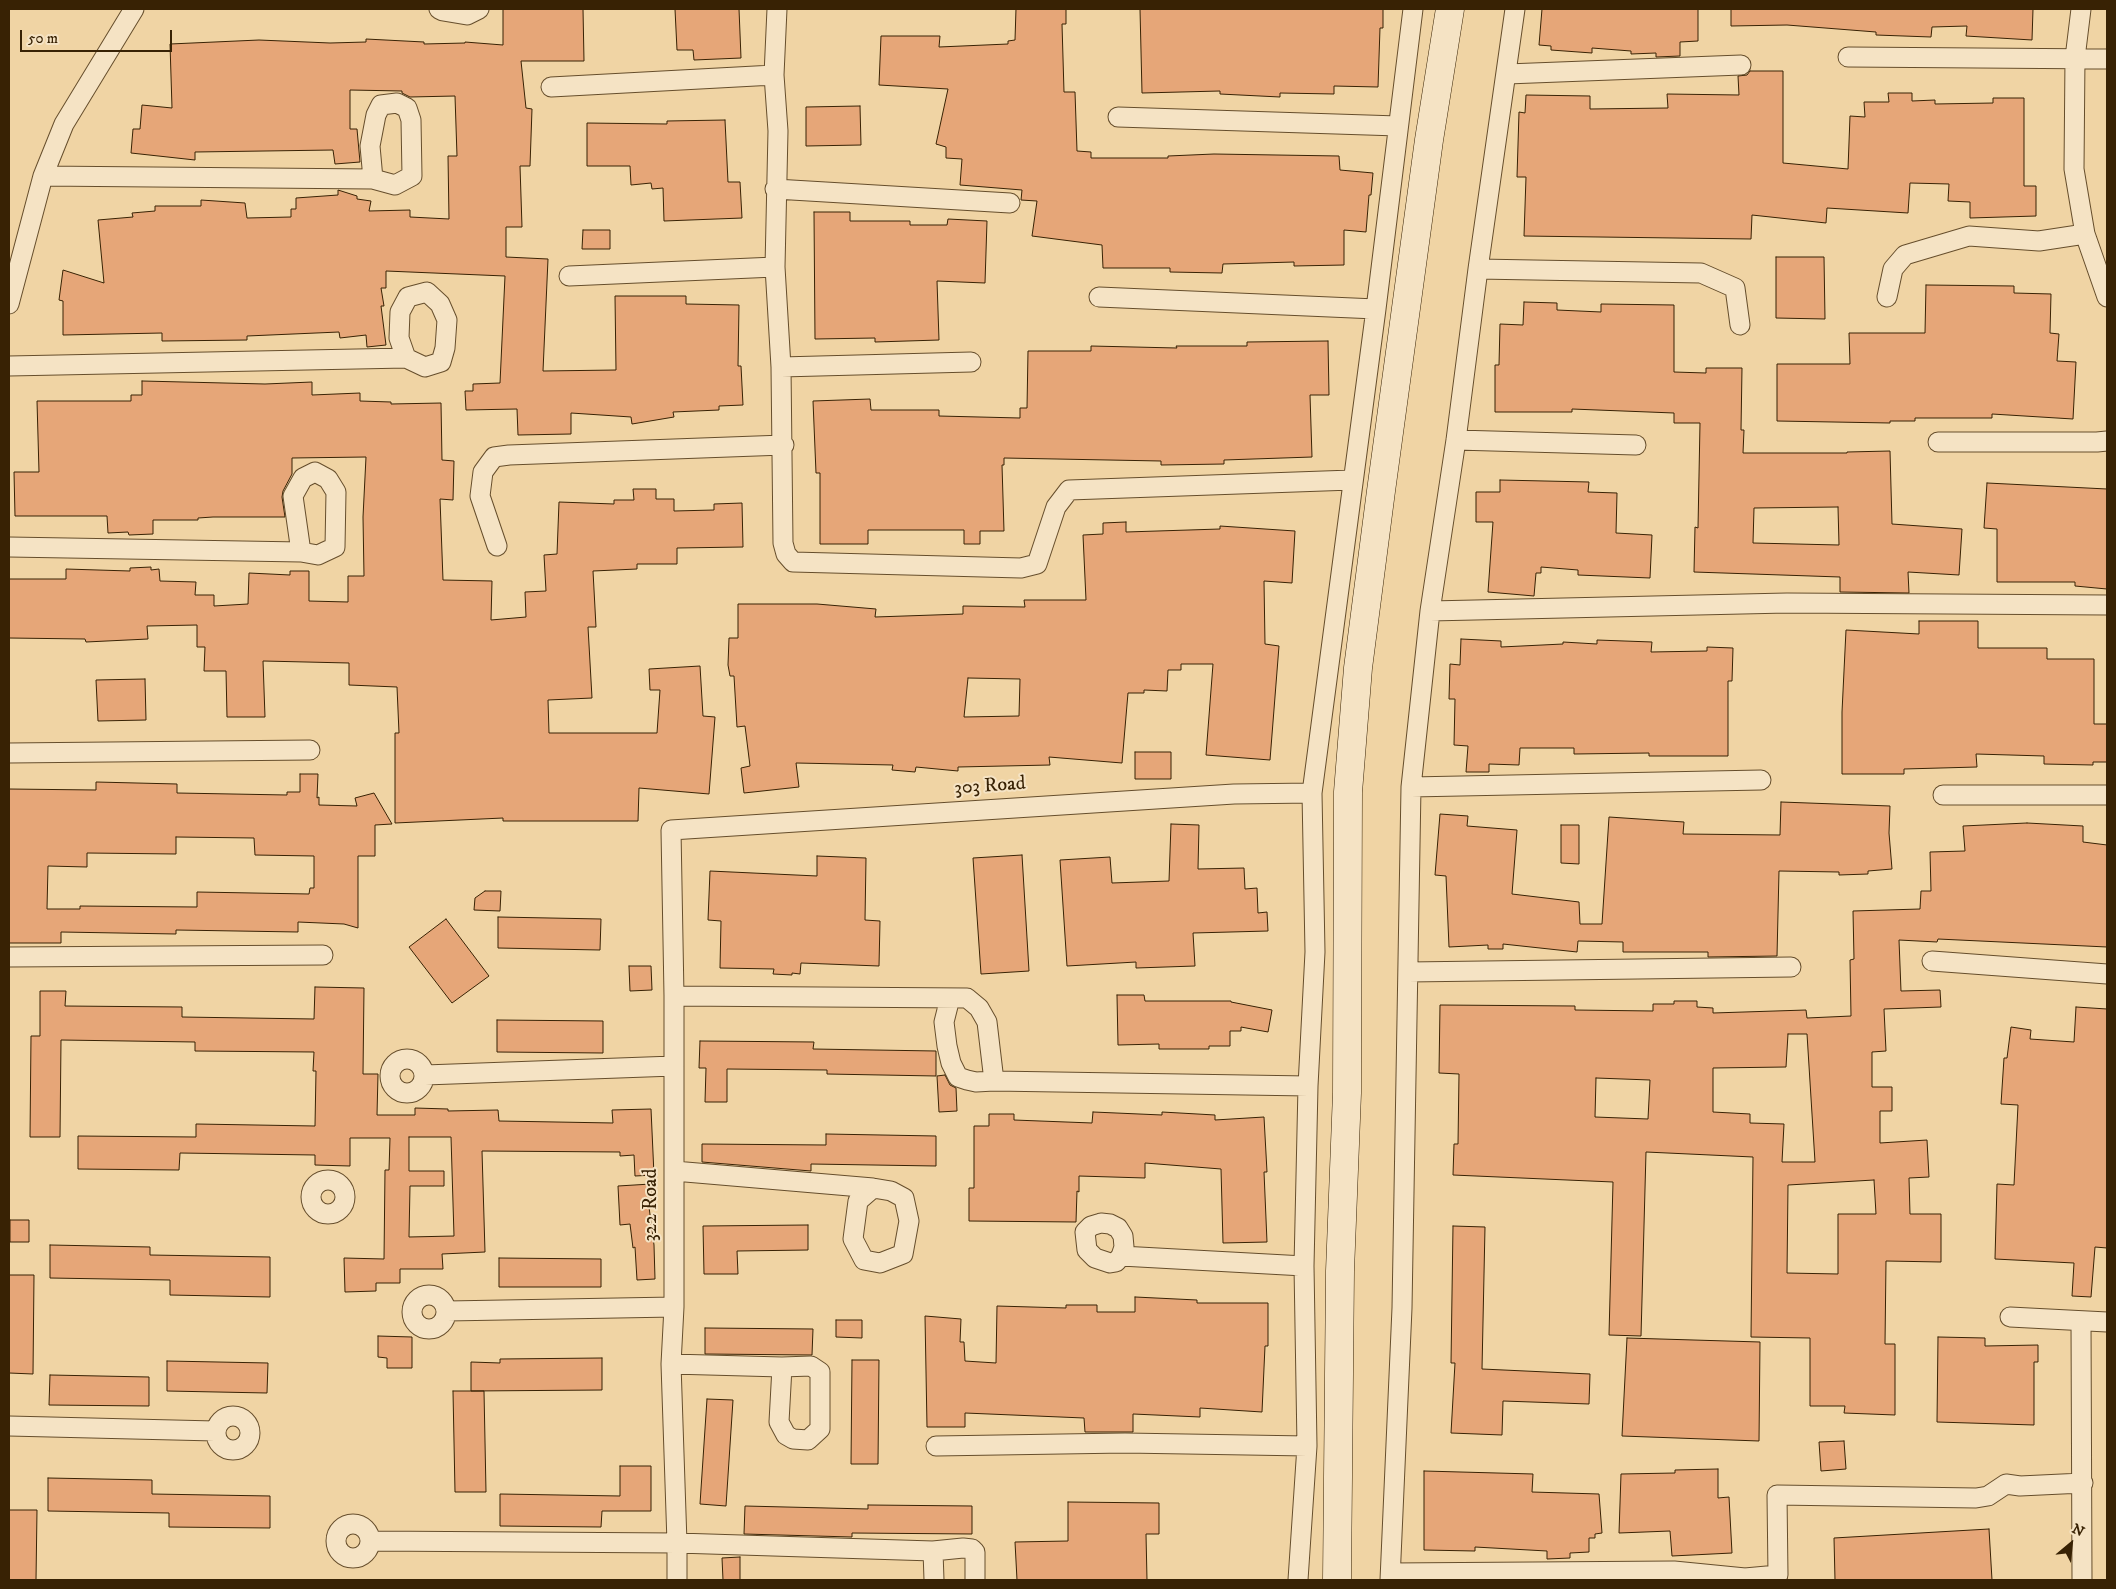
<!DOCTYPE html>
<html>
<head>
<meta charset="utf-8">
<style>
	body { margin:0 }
	#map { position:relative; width:2116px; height:1589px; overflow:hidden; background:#f0d4a4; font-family:"IM FELL DW Pica",serif }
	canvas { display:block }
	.frame { position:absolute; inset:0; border:10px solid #382204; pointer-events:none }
	.north { position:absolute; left:2046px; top:1519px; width:50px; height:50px; -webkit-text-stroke:4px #f5e3c4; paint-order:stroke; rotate:28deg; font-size:14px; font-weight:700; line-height:20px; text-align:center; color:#382204 }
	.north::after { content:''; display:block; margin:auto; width:18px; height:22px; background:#382204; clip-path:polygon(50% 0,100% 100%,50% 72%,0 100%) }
	.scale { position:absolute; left:20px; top:30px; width:152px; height:22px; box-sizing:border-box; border:2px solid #382204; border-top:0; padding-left:6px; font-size:15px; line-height:18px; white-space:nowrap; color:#382204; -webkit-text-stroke:4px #f5e3c4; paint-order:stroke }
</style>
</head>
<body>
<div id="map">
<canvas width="2116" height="1589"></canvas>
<div class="frame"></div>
<div class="north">N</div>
<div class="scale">50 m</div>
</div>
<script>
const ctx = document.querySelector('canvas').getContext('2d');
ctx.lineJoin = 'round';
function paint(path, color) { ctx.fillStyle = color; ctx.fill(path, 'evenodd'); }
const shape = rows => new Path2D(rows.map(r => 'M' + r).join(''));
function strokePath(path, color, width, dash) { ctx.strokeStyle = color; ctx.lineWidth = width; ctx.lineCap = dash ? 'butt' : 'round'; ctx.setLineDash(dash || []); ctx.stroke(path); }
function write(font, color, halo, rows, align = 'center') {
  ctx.font = font + ' "IM FELL DW Pica",serif'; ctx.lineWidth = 4; ctx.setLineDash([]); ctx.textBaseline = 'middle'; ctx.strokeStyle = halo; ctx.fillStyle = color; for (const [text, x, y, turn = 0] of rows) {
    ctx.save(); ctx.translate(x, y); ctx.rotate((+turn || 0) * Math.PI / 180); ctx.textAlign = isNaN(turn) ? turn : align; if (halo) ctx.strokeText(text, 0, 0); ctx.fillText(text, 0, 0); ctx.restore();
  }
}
const building = shape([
	[503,9,583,9,584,61,521,61,526,108,532,109,530,166,520,166,522,227,506,227,506,257,548,259,543,371,616,370,615,296,686,296,686,304,739,305,738,366,741,366,743,405,719,406,719,410,673,412,674,417,632,424,631,417,571,413,571,434,518,435,517,409,466,410,465,391,473,391,473,384,500,383,505,276,386,271,386,288,381,288,384,306,381,306,386,345,367,347,366,335,340,338,339,332,247,336,247,340,162,341,162,333,63,335,63,301,59,300,63,270,104,283,98,220,133,217,132,213,155,211,155,206,201,206,201,200,245,203,247,218,291,217,291,209,296,209,296,198,338,195,338,190,357,196,357,199,371,201,369,211,410,210,410,217,449,219,448,156,457,156,455,96,410,97,402,93,402,91,350,90,350,129,357,129,360,162,335,164,333,150,195,152,195,160,131,153,133,129,140,129,142,105,172,108,170,44,259,40,330,43,366,42,366,39,424,42,424,44,465,43,465,42,503,45,503,9],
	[675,9,739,9,741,58,694,60,693,50,677,50,675,9],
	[1016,9,1066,9,1066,24,1062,24,1064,92,1075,92,1077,151,1091,152,1091,158,1168,158,1168,156,1214,154,1339,156,1340,170,1373,173,1371,195,1369,195,1366,232,1344,230,1344,265,1294,266,1294,262,1223,264,1222,273,1170,272,1170,268,1103,268,1102,245,1032,236,1037,201,1021,200,1022,190,960,185,962,159,946,158,946,147,936,144,948,89,879,85,881,36,940,36,939,47,1008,44,1008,41,1015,40,1016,9],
	[1140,9,1383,9,1383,28,1380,28,1378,87,1334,86,1334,94,1280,93,1280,97,1220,94,1220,91,1142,93,1140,9],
	[1542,9,1698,9,1698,41,1680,42,1680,56,1656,57,1656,53,1631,54,1631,51,1592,48,1592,53,1551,50,1551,46,1539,45,1542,9],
	[1731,9,2033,9,2032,40,1966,36,1967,26,1932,27,1931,37,1876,35,1876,32,1787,25,1731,26,1731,9],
	[1750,71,1783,71,1783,163,1848,169,1850,116,1865,117,1864,102,1889,102,1888,93,1912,93,1912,101,1935,100,1935,104,1993,103,1993,98,2024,98,2024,186,2036,186,2036,216,1970,218,1970,202,1948,201,1949,184,1910,183,1908,213,1827,208,1826,223,1752,215,1751,239,1524,236,1526,177,1517,177,1519,112,1525,113,1526,95,1590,96,1590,109,1668,108,1667,94,1739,95,1738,76,1747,75,1750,71],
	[860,106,861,145,806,146,806,107,860,106],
	[725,120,728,182,740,182,742,218,664,221,663,188,652,189,651,183,631,185,630,166,587,166,587,123,667,124,667,121,725,120],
	[814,212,850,212,850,221,910,221,910,225,947,225,948,219,987,221,985,283,937,281,939,340,875,342,875,338,815,339,814,212],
	[583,230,610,230,610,249,582,249,583,230],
	[1776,257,1824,257,1825,319,1776,318,1776,257],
	[1926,285,2014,286,2014,293,2051,294,2050,333,2059,334,2057,361,2076,362,2073,419,1992,414,1992,418,1915,418,1915,421,1890,421,1890,423,1777,421,1777,364,1850,364,1849,333,1925,333,1926,285],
	[1524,302,1557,303,1557,310,1601,312,1601,304,1674,305,1674,372,1706,373,1706,368,1742,368,1741,430,1744,430,1743,453,1847,453,1847,452,1890,451,1892,524,1962,529,1959,575,1908,572,1909,593,1840,592,1840,577,1694,572,1695,527,1698,528,1700,423,1674,423,1674,413,1572,409,1572,412,1495,412,1495,365,1499,365,1500,324,1523,325,1524,302],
	[1838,507,1839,545,1753,543,1754,508,1838,507],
	[1328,341,1329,395,1310,395,1312,457,1224,460,1224,464,1161,465,1161,461,1004,458,1004,465,1002,465,1004,531,980,531,980,544,964,544,964,530,868,530,868,544,820,544,820,473,816,473,813,401,870,399,871,410,939,410,939,416,1020,418,1020,408,1027,408,1028,351,1091,351,1091,346,1177,348,1176,346,1247,346,1247,342,1328,341],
	[142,381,265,384,312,382,312,395,360,393,360,401,391,402,391,404,441,403,442,460,454,461,453,500,440,499,443,580,492,581,491,620,526,617,525,592,546,591,544,555,557,554,559,502,614,504,614,500,634,500,633,489,656,489,656,499,674,499,674,511,714,510,714,504,742,503,743,547,677,548,677,564,637,564,637,569,593,571,596,627,588,627,592,698,548,700,549,733,657,733,660,690,650,690,649,669,700,666,703,716,715,717,709,794,639,788,638,821,503,821,503,818,395,823,395,733,399,733,397,687,349,685,349,663,263,661,265,717,227,717,226,671,204,671,205,647,197,647,197,625,147,626,148,639,86,642,85,639,9,638,9,579,66,579,66,569,130,571,130,568,151,567,151,570,159,569,160,581,196,582,195,595,214,595,214,606,248,604,249,573,290,575,290,571,309,571,309,601,348,602,348,576,364,576,363,517,366,457,292,458,292,474,283,491,282,497,285,517,213,517,198,518,198,520,153,520,153,534,129,535,128,532,108,533,107,516,15,516,14,472,39,472,37,401,131,401,131,395,142,395,142,381],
	[1500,480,1589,482,1588,492,1617,493,1616,533,1652,535,1650,578,1578,575,1578,570,1541,567,1541,573,1536,573,1534,596,1488,592,1493,522,1476,522,1476,492,1500,492,1500,480],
	[1987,483,2107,489,2107,589,2075,586,2075,582,1997,582,1997,529,1984,528,1987,483],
	[1126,522,1126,532,1220,529,1220,526,1295,531,1292,583,1264,581,1265,644,1279,646,1270,760,1206,755,1213,664,1181,664,1181,670,1168,670,1167,691,1144,690,1144,693,1128,693,1122,763,1049,757,1050,765,958,767,958,771,916,767,915,772,892,770,893,765,796,763,799,787,744,793,741,768,750,766,745,726,737,727,734,676,730,676,728,665,729,638,738,638,738,604,817,604,876,609,875,617,963,614,963,606,1025,607,1024,600,1086,600,1083,535,1103,534,1103,523,1126,522],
	[968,678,1020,679,1019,716,964,717,968,678],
	[1919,621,1978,621,1978,648,2047,648,2047,659,2094,659,2094,724,2107,724,2107,762,2093,762,2093,765,2044,764,2044,756,1976,754,1977,767,1904,769,1904,774,1842,774,1842,712,1846,630,1919,634,1919,621],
	[1461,639,1501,641,1501,647,1563,644,1563,642,1597,644,1597,640,1652,642,1651,652,1707,651,1707,647,1733,648,1732,681,1728,681,1728,756,1649,756,1649,753,1574,754,1574,748,1520,748,1519,765,1489,764,1489,772,1466,772,1468,746,1454,745,1455,699,1449,699,1450,664,1460,665,1461,639],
	[145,679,146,720,98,721,96,680,145,679],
	[1135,752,1171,752,1171,779,1135,779,1135,752],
	[300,774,318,774,317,798,319,797,319,805,357,806,355,798,374,793,392,824,375,825,375,856,358,856,358,928,344,924,298,922,298,932,176,930,176,934,61,932,61,943,9,943,9,789,96,790,96,782,177,784,177,793,287,795,287,792,300,792,300,774],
	[176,837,254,838,255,855,314,856,314,888,310,888,309,894,197,892,197,907,80,906,80,909,47,909,48,866,87,867,87,853,176,854,176,837],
	[1781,802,1890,806,1889,833,1892,869,1868,871,1868,874,1839,875,1839,872,1779,871,1777,956,1708,957,1708,952,1623,952,1623,942,1578,941,1577,952,1503,944,1503,949,1488,949,1488,945,1449,947,1446,876,1435,875,1440,814,1468,816,1467,826,1517,830,1512,894,1579,902,1580,924,1602,924,1609,817,1684,822,1683,834,1780,835,1781,802],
	[2027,823,2083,826,2083,842,2107,845,2107,947,1938,939,1937,942,1899,940,1901,991,1940,990,1941,1007,1884,1009,1886,1051,1872,1052,1872,1087,1892,1087,1892,1111,1880,1111,1880,1143,1927,1140,1929,1177,1909,1178,1910,1214,1941,1214,1941,1262,1886,1261,1885,1344,1895,1344,1895,1415,1844,1413,1845,1406,1810,1406,1810,1338,1751,1337,1753,1157,1646,1152,1641,1336,1609,1335,1613,1182,1453,1175,1454,1144,1458,1144,1459,1074,1439,1073,1440,1005,1575,1006,1575,1010,1653,1011,1653,1004,1674,1004,1674,1001,1697,1001,1697,1007,1713,1008,1713,1013,1806,1010,1807,1018,1851,1016,1850,960,1854,959,1853,911,1920,909,1921,891,1931,891,1930,852,1965,851,1963,826,2027,823],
	[1788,1034,1807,1034,1815,1162,1782,1162,1784,1124,1750,1123,1750,1114,1713,1112,1713,1068,1786,1067,1788,1034],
	[1596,1078,1650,1080,1648,1119,1595,1117,1596,1078],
	[1874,1180,1876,1214,1838,1214,1838,1274,1787,1273,1788,1185,1874,1180],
	[1171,824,1199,825,1198,869,1244,868,1245,889,1257,888,1258,913,1267,912,1268,931,1193,933,1195,966,1136,968,1136,962,1067,966,1060,860,1110,857,1112,883,1169,881,1171,824],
	[1561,825,1579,825,1579,864,1561,863,1561,825],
	[1022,855,1029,971,981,974,973,858,1022,855],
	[817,856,866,858,865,920,880,921,879,966,801,963,800,974,792,973,792,975,773,974,774,969,720,968,721,921,708,920,710,871,817,876,817,856],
	[485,891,501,891,500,911,474,910,475,898,485,891],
	[498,917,601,919,600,950,498,948,498,917],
	[446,919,489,976,452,1003,409,947,446,919],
	[629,966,651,966,652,990,630,991,629,966],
	[315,987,364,988,363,1074,378,1074,377,1115,415,1115,415,1108,448,1109,448,1111,498,1110,499,1121,613,1123,612,1110,651,1109,654,1175,635,1176,634,1155,620,1156,620,1152,482,1151,485,1252,442,1254,443,1269,400,1269,400,1283,376,1283,376,1291,345,1292,344,1258,384,1259,385,1170,389,1170,390,1138,350,1138,350,1166,315,1165,315,1155,180,1153,179,1170,78,1169,78,1136,196,1137,196,1124,315,1126,316,1071,313,1071,314,1052,195,1051,195,1042,61,1040,60,1137,30,1137,31,1036,40,1036,40,991,66,991,65,1006,182,1007,182,1017,314,1019,315,987],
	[409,1137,451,1137,454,1236,409,1237,410,1186,444,1186,444,1171,409,1171,409,1137],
	[1117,995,1144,995,1145,1001,1231,1001,1231,1002,1272,1010,1268,1032,1241,1027,1241,1031,1230,1031,1230,1046,1209,1046,1209,1049,1159,1049,1159,1044,1118,1045,1117,995],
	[2076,1007,2107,1009,2107,1248,2095,1247,2091,1297,2072,1296,2074,1263,1995,1259,1997,1184,2014,1185,2018,1105,2001,1104,2004,1058,2007,1058,2011,1027,2031,1030,2030,1039,2074,1042,2076,1007],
	[497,1020,603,1021,603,1053,497,1052,497,1020],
	[700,1041,814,1042,813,1049,936,1051,936,1076,827,1074,827,1070,727,1069,727,1102,705,1102,706,1068,699,1068,700,1041],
	[945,1075,950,1085,956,1088,957,1111,939,1112,937,1076,945,1075],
	[1093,1112,1162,1115,1162,1112,1215,1115,1215,1120,1264,1117,1267,1172,1264,1172,1267,1242,1223,1243,1221,1169,1145,1163,1145,1178,1079,1176,1079,1192,1077,1191,1076,1222,969,1221,969,1188,974,1188,974,1126,989,1126,989,1114,1014,1114,1014,1120,1092,1123,1093,1112],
	[826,1134,936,1136,936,1166,811,1164,811,1171,702,1162,702,1144,826,1145,826,1134],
	[651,1184,652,1207,649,1207,654,1245,655,1279,637,1280,635,1247,633,1248,630,1224,620,1225,618,1186,651,1184],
	[10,1220,29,1220,29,1242,10,1242,10,1220],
	[808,1225,808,1250,737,1251,738,1274,704,1274,703,1226,808,1225],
	[1453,1226,1485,1227,1482,1369,1590,1374,1589,1404,1503,1401,1502,1435,1451,1433,1455,1363,1451,1363,1453,1226],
	[50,1245,150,1247,150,1255,270,1257,270,1297,170,1295,170,1280,50,1278,50,1245],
	[499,1258,601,1259,601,1287,499,1287,499,1258],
	[9,1275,34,1275,33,1374,9,1373,9,1275],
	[1135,1297,1197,1300,1197,1303,1268,1303,1268,1346,1265,1346,1262,1412,1200,1408,1200,1417,1133,1414,1133,1432,1085,1432,1084,1418,965,1413,965,1427,927,1427,925,1316,961,1319,960,1342,964,1342,965,1361,996,1363,997,1306,1066,1308,1066,1305,1097,1305,1097,1312,1135,1312,1135,1297],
	[836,1320,862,1320,862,1338,836,1337,836,1320],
	[705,1328,813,1329,812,1355,705,1354,705,1328],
	[378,1336,412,1337,412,1368,387,1368,387,1358,378,1357,378,1336],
	[1938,1337,1985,1338,1985,1346,2038,1345,2038,1362,2034,1362,2034,1425,1937,1422,1938,1337],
	[1627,1338,1760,1342,1759,1441,1622,1436,1627,1338],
	[602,1358,602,1390,471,1391,471,1362,500,1363,500,1359,602,1358],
	[852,1360,879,1360,878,1464,851,1464,852,1360],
	[167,1361,268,1363,267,1393,167,1391,167,1361],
	[50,1375,149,1377,149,1406,49,1405,50,1375],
	[453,1391,484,1391,486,1492,455,1492,453,1391],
	[707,1399,733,1400,726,1506,700,1504,707,1399],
	[1844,1441,1846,1469,1821,1471,1819,1442,1844,1441],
	[620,1466,651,1466,651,1511,602,1511,601,1527,500,1526,500,1494,620,1496,620,1466],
	[1718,1469,1718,1498,1729,1497,1732,1553,1672,1556,1670,1531,1619,1533,1621,1474,1675,1473,1675,1470,1718,1469],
	[1424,1471,1533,1474,1532,1492,1599,1494,1602,1533,1595,1534,1595,1538,1589,1538,1589,1552,1570,1553,1570,1558,1547,1559,1547,1551,1475,1547,1475,1551,1424,1550,1424,1471],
	[48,1478,152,1480,152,1494,270,1496,270,1528,169,1527,169,1513,48,1511,48,1478],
	[1068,1502,1159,1503,1159,1534,1146,1534,1147,1580,1017,1580,1015,1542,1068,1541,1068,1502],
	[868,1505,972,1506,972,1534,852,1533,852,1537,744,1534,745,1506,868,1509,868,1505],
	[9,1510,37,1510,36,1580,9,1580,9,1510],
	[1989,1529,1992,1580,1835,1580,1834,1538,1989,1529],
	[740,1557,740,1580,723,1580,722,1558,740,1557]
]);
paint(building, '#e6a678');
strokePath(building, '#382204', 1);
const street = shape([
	[439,9,443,11,467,15,479,9],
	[777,9,774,75,778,131,775,267,781,367,783,543,786,554,793,562,1021,568,1037,564,1056,507,1069,490,1352,480],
	[2081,9,2075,58,2074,169,2085,234,2107,297],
	[1848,57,2107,59],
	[1507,74,1741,65],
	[551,87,774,75],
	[1118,117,1398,126],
	[43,176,373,179,395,185,412,176,411,120,407,108,397,103,381,105,376,115,370,146,373,179],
	[775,189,1010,203],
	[1478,269,1701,273,1735,288,1740,325],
	[569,276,775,267],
	[1099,297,1376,309],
	[1887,297,1893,269,1905,255,1969,236,2039,241,2085,234],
	[9,304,43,176,64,124,134,9],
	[9,366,406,358,425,367,441,362,445,348,447,320,440,304,427,292,408,297,400,312,399,338,406,358],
	[781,367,971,362],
	[1456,440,1636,445],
	[1938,442,2097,442,2107,441],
	[497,546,480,496,483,472,494,457,509,455,784,445],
	[9,547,301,552,318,555,335,547,336,492,328,479,315,472,303,478,293,496,301,552],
	[1430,611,1787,603,2107,605],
	[9,753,310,750],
	[1411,787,1761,780],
	[1943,795,2107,795],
	[9,957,323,955],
	[1932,961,2107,974],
	[1408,972,1791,967],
	[674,996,967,998,979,1008,987,1022,994,1081],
	[950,998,944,1022,947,1046,951,1063,958,1077,967,1080,976,1082,994,1081,1308,1086],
	'390 1076a17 17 0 1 1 34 0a17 17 0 1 1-34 0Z',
	[425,1075,674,1066],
	[674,1171,873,1188,891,1191,904,1198,909,1221,903,1254,880,1263,864,1260,853,1239,858,1201,873,1188],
	'311 1197a17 17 0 1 1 34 0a17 17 0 1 1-34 0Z',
	[1101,1223,1110,1224,1118,1228,1123,1236,1124,1247,1121,1256,1116,1262,1110,1263,1095,1258,1087,1250,1085,1232,1091,1226,1101,1223],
	[1121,1256,1304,1266],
	'412 1312a17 17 0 1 1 34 0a17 17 0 1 1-34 0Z',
	[447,1311,674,1307],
	[2010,1317,2107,1322],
	[2081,1322,2082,1580],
	[671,1364,782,1367,811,1366,820,1372,820,1429,808,1440,793,1439,786,1435,779,1422,782,1367],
	'216 1433a17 17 0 1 1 34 0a17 17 0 1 1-34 0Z',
	[9,1426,215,1431],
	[936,1446,1125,1443,1307,1446],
	'336 1541a17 17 0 1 1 34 0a17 17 0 1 1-34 0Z',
	[371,1541,677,1543,933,1551,963,1548,972,1549,975,1552,975,1580],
	[933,1551,934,1580],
	[1391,1573,1674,1571,1745,1578,1778,1575,1777,1495,1976,1498,1988,1496,2006,1484,2020,1486,2083,1483],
	[677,1580,677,1543,671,1364,674,1307,674,996,671,830,1234,794,1312,793],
	[1298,1580,1307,1446,1304,1266,1308,1086,1315,952,1312,793,1376,309,1413,9],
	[1390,1580,1402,1308,1411,787,1430,611,1456,440,1478,269,1515,9]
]);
const secondary = shape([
	[1337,1580,1340,1271,1347,1093,1348,792,1358,668,1381,491,1429,140,1450,9]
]);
strokePath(street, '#664e2c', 21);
strokePath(secondary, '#382204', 29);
strokePath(street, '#f5e3c4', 19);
strokePath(secondary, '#f5e3c4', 28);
write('20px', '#382204', '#f5e3c4', [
	["303 Road",990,787,-4],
	["322 Road",652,1205,-90]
]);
</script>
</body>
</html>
